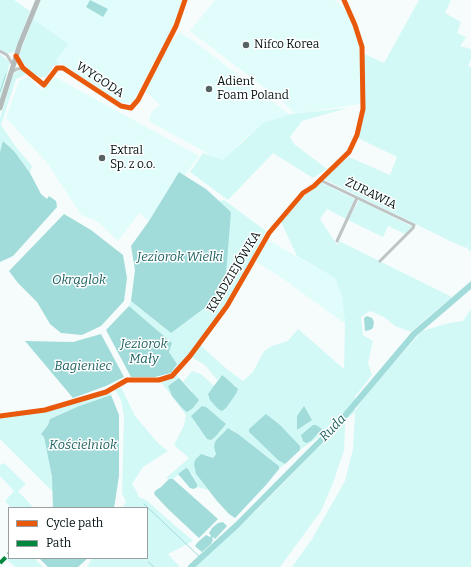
<!DOCTYPE html>
<html>
<head>
<meta charset="utf-8">
<style>
	body { margin:0 }
	#map { position:relative; width:471px; height:567px; overflow:hidden; background:#f6fcfb; font-family:Bitter,serif }
	canvas { display:block }
	.legend { position:absolute; left:8px; top:507px; width:140px; height:52px; box-sizing:border-box; background:#fff; border:1px solid #999f9f; margin:0; padding:5px 7px; list-style:none; font-size:12px; color:#011010 }
	.legend li { display:flex; align-items:center; gap:8px; height:20px }
	.legend b { width:20px; border:1px solid #999f9f }
</style>
</head>
<body>
<div id="map">
<canvas width="471" height="567"></canvas>
<ul class="legend">
<li><b style="height:5px;background:#e8590c"></b>Cycle path</li>
<li><b style="height:5px;background:#00873e"></b>Path</li>
</ul>
</div>
<script>
const ctx = document.querySelector('canvas').getContext('2d');
ctx.lineJoin = 'round';
function paint(path, color) { ctx.fillStyle = color; ctx.fill(path, 'evenodd'); }
const shape = rows => new Path2D(rows.map(r => 'M' + r).join(''));
function strokePath(path, color, width, dash) { ctx.strokeStyle = color; ctx.lineWidth = width; ctx.lineCap = dash ? 'butt' : 'round'; ctx.setLineDash(dash || []); ctx.stroke(path); }
function write(font, color, halo, rows, align = 'center') {
  ctx.font = font + ' Bitter,serif'; ctx.lineWidth = 3; ctx.setLineDash([]); ctx.textBaseline = 'middle'; ctx.strokeStyle = halo; ctx.fillStyle = color; for (const [text, x, y, turn = 0] of rows) {
    ctx.save(); ctx.translate(x, y); ctx.rotate((+turn || 0) * Math.PI / 180); ctx.textAlign = isNaN(turn) ? turn : align; if (halo) ctx.strokeText(text, 0, 0); ctx.fillText(text, 0, 0); ctx.restore();
  }
}
paint(shape([
	[41,0,182,0,177,18,135,98,131,103,120,103,56,60,33,19],
	[215,0,334,0,343,7,347,12,353,26,359,45,360,58,360,104,295,114,283,102,190,31],
	[179,32,195,42,290,115,261,125,242,141,223,162,149,121,151,112,160,105,146,92,146,90,165,51],
	[28,77,41,90,55,77,199,156,185,175,179,172,149,221,139,213,118,241,97,221,81,215,48,164,6,118,19,81],
	[266,239,335,278,342,296,345,324,279,276,255,261]
]), '#e1fdfb');
paint(shape([
	[0,0,14,0,30,11,15,51,12,53,6,53,0,49],
	[419,0,451,0,445,13,461,22,457,33,466,37,460,46,471,49,471,59,468,66,471,67,471,252,467,248,468,243,466,248,452,242,322,178,349,157,390,175,397,157,358,138,360,131,365,108,364,54,384,63],
	[33,19,68,44,56,60,61,64,54,65,46,77,40,77,34,74,20,60,20,53],
	[0,54,10,62,0,100],
	[22,70,26,73,25,75,16,79,1,125,16,147,32,166,30,173,14,151,4,141,0,152,0,118,13,75,17,71],
	[347,108,302,121,290,137,294,144,327,169,313,178,273,153,228,200,190,172,203,153,223,160,263,123,292,114],
	[320,182,355,199,346,219,327,209,320,219,337,245,339,241,452,297,411,332,395,326,384,317,370,311,361,317,363,335,373,341,368,363,372,375,362,388,355,396,355,411,365,395,422,331,449,323,463,321,471,309,471,567,292,567,312,539,345,481,353,449,355,412,345,420,345,429,344,450,333,483,321,511,280,567,193,567,257,510,345,420,345,411,328,430,300,450,300,446,256,423,249,429,249,432,278,460,285,464,279,469,279,466,277,464,231,429,225,431,217,439,215,442,216,454,213,458,205,455,196,474,208,490,197,487,197,484,192,474,186,468,173,479,169,479,166,478,189,458,174,445,184,425,186,415,161,382,176,374,179,378,168,386,172,396,193,392,183,382,192,371,201,374,214,386,208,394,231,400,236,394,236,386,231,383,222,375,217,380,206,366,192,357,200,345,228,370,243,381,253,372,264,351,272,346,288,341,298,329,344,369,345,324,342,296,335,278,297,256,281,222,300,200],
	[224,200,266,231,241,278,222,310,190,353,171,373,177,364,169,352,172,343,129,306,131,301,171,333,231,212,219,201],
	[359,200,411,226,412,227,405,234,388,226,383,237,348,220],
	[121,387,135,416,158,443,168,451,143,467,132,484,138,494,138,497,146,500,193,541,168,554,180,567,87,567,92,558,147,558,147,508,122,508,126,502,122,493,124,417,121,400,115,390],
	[110,391,111,395,79,406,50,419,48,425,41,434,44,437,52,477,53,492,0,439,0,418,68,405,105,394],
	[4,463,26,484,18,491,34,508,11,508,5,501,14,491,0,476,0,465],
	[9,557,9,558,34,558,43,567,15,567,6,559]
]), '#d3f9f7');
paint(shape([
	[90,0,108,9,103,17,86,7],
	[3,141,14,151,30,173,41,194,47,199,49,196,56,201,57,207,13,256,0,262,0,152],
	[179,172,206,189,231,212,226,274,211,303,171,333,131,301,135,270,131,246,149,221],
	[64,214,91,230,123,255,127,278,124,301,101,326,82,335,61,333,50,324,37,302,18,283,9,271],
	[129,306,172,343,169,352,177,364,171,373,155,377,131,377,106,330],
	[367,316,372,318,374,322,373,328,370,330,365,331,364,318],
	[101,334,124,377,106,386,73,398,25,341,73,342],
	[222,375,226,378,238,389,236,394,226,408,222,411,218,409,210,400,208,394],
	[179,378,199,400,193,408,187,412,184,410,172,396,168,386],
	[111,395,119,415,119,476,114,508,53,508,52,477,44,437,41,434,48,425,50,419,79,406],
	[202,406,206,407,226,424,216,436,211,440,207,439,191,416],
	[304,406,312,420,297,430,297,416],
	[266,414,280,425,300,446,300,450,285,464,278,460,249,432,249,429],
	[313,425,316,425,322,429,311,441,307,443,306,443,303,441,301,435],
	[228,428,238,434,279,466,279,469,266,485,235,518,229,514,217,501,196,474,194,464,195,460,201,454,213,458,216,454,214,447,215,442,217,439],
	[186,468,188,469,197,484,197,487,194,489,190,488,178,474],
	[169,479,173,479,218,519,199,538,168,509,154,494,155,491,161,487],
	[223,522,227,526,215,539,213,537,212,538,213,540,211,544,202,552,197,548,195,546,198,542,206,535,210,537,211,536,209,533,212,528,218,523],
	[39,558,88,558,78,567,48,567]
]), '#a1dcda');
strokePath(shape([
	[0,92,6,74],
	[144,504,201,558],
	[148,562,154,567]
]), '#a1dcda', 1);
strokePath(shape([
	[191,567,237,525,343,418,414,334,471,285]
]), '#a1dcda', 6);
strokePath(shape([
	[0,51,7,55,13,65],
	[17,58,23,68,44,85,57,68,63,68,121,106,131,108,138,100,176,26,185,0],
	[12,72,17,69,23,68],
	[320,180,414,225,413,228,380,261],
	[337,241,357,198],
	[0,416,45,410,106,392,127,380,159,380,172,376,190,356,227,306,269,233,303,193,314,186,349,152,357,135,363,109,362,47,355,25,344,0]
]), '#bdc4c3', 3);
strokePath(shape([
	[0,108,20,44,38,0]
]), '#b4bbbb', 5);
strokePath(shape([
	[0,563,9,554]
]), '#00873e', 4, [8, 4]);
strokePath(shape([
	[16,56,23,68,44,85,57,68,63,68,121,106,131,108,138,100,176,26,185,0],
	[0,416,45,410,106,392,127,380,159,380,172,376,190,356,227,306,269,233,303,193,314,186,349,152,357,135,363,109,362,47,355,25,344,0]
]), '#e8590c', 5);
for (const [x, y, r, color] of [
	[246,45,4,"#576362"],
	[209,89,4,"#576362"],
	[102,158,4,"#576362"]
]) { const dot = new Path2D(); dot.arc(x, y, r, 0, 2 * Math.PI); ctx.fillStyle = color; ctx.fill(dot); strokePath(dot, '#fff', 1.5); }
write('12px', '#011010', '#fff', [
	["Nifco Korea",254,45],
	["Adient",217,82],
	["Foam Poland",217,96],
	["Extral",110,151],
	["Sp. z o.o.",110,165]
], 'left');
write('12px', '#011010', '#fff', [
	["WYGODA",100,80,33],
	["ŻURAWIA",371,194,26],
	["KRADZIEJÓWKA",234,272,-59]
]);
write('italic 13px', '#1e6361', '#fff', [
	["Jeziorok Wielki",180,257],
	["Okrąglok",79,280],
	["Jeziorok",144,344],
	["Mały",144,359],
	["Bagieniec",83,366],
	["Ruda",333,428,-46],
	["Kościelniok",83,445]
]);
</script>
</body>
</html>
